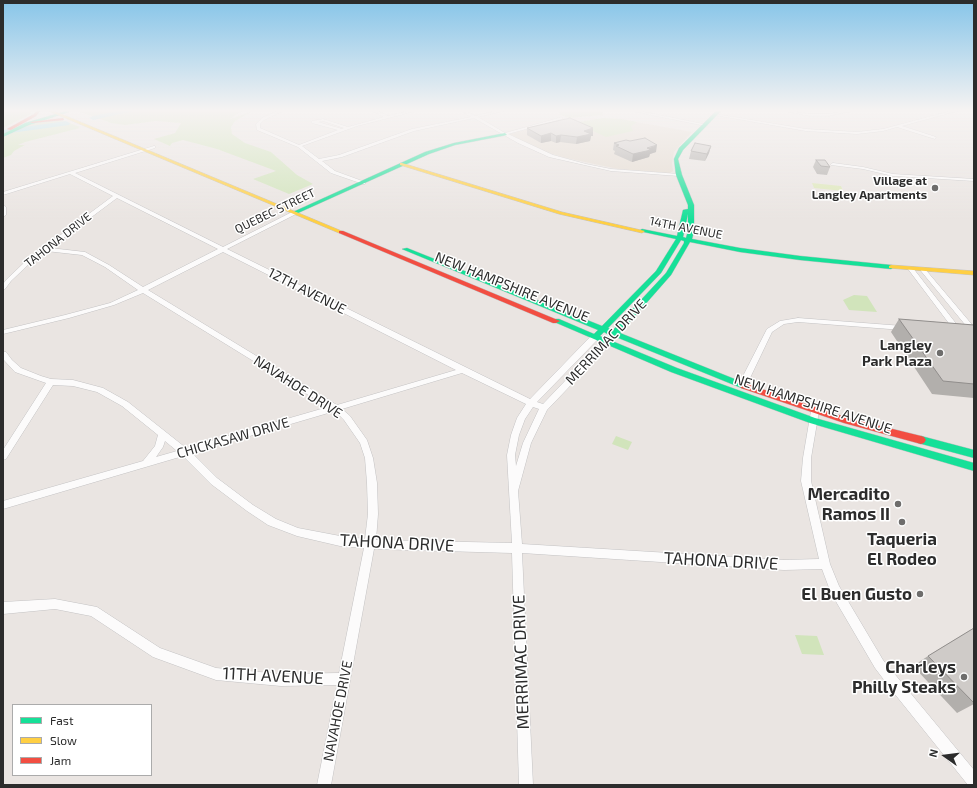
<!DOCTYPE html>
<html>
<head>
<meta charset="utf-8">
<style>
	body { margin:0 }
	#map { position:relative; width:977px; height:788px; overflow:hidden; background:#eae5e2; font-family:"Exo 2",sans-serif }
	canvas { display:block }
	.frame { position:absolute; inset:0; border:4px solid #2c2c2c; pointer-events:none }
	.legend { position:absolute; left:12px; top:704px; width:140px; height:72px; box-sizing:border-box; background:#fff; border:1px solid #ababab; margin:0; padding:5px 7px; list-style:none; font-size:12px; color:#2c2c2c }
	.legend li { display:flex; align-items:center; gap:8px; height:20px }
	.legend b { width:20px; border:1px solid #ababab }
	.north { position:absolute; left:925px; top:736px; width:40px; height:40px; -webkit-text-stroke:3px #fff; paint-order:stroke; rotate:284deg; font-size:11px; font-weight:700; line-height:16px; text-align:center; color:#2c2c2c }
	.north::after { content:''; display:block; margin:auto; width:14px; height:18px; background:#2c2c2c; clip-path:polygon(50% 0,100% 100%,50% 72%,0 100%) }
</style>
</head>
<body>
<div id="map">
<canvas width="977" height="788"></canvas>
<div class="frame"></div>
<ul class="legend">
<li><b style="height:5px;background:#16e098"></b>Fast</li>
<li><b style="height:5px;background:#ffcf43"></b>Slow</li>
<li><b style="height:5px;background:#f24e42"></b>Jam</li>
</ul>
<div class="north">N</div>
</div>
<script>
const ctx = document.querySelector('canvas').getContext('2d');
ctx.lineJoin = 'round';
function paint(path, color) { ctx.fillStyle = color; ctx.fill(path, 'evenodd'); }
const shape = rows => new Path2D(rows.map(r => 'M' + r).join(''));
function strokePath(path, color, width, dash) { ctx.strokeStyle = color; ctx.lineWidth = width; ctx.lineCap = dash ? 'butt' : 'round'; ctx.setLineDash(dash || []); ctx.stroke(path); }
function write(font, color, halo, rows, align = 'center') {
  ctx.font = font + ' "Exo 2",sans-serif'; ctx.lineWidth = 3; ctx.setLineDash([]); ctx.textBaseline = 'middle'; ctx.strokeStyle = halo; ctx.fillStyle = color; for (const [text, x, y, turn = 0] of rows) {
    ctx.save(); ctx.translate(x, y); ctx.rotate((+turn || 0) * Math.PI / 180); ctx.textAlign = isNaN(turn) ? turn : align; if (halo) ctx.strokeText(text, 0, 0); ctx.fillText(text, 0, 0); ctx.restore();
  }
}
paint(shape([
	[603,118,621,119,692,132,674,152,672,163,673,171,670,173,618,169,566,158,542,151,509,134,555,122,583,122]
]), '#e4dbd0');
paint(shape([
	[11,110,32,110,30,113,31,114,3,128,3,113],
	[75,110,246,110,239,113,230,119,253,111,235,121,231,127,232,134,245,143,271,152,297,175,313,184,289,194,253,179,276,171,217,149,183,140,172,143,170,146,154,139,175,133,181,123,156,121,125,125,111,123],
	[559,110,601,110,603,115,569,118,560,115],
	[603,118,621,119,637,122,631,126,633,131,606,137,578,124,578,122],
	[49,120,62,120,80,127,78,127,80,128,25,142,18,145,25,145,14,151,11,155,3,158,3,138,24,126],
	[854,295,867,296,877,312,849,310,843,300],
	[616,436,632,442,628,450,612,444],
	[795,635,817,636,824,655,802,654]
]), '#d1e4bb');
paint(shape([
	[812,183,841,186,843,191,814,188]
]), '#dde8b9');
paint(shape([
	[122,110,138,110,93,120,89,118,93,116,122,110],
	[66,121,70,123,69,125,3,134,3,130,66,121]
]), '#96dfea');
const street = shape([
	[279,110,285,110,264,120,260,124,260,128,299,145,338,130,312,123,312,121,323,119,348,127,384,117,370,110,376,110,388,116,412,110,420,110,357,126,302,146,319,159,339,155,412,129,471,117,460,110,465,110,475,116,500,110,509,110,478,117,505,133,562,117,562,119,508,134,553,155,586,164,611,169,679,174,681,175,679,176,611,171,549,157,518,143,474,118,414,131,342,157,322,161,335,171,365,182,365,184,363,184,331,173,298,147,257,130,256,124,262,118,279,110],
	[323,121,344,128,342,129,318,122,323,121],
	[626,110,635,110,708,125,706,126,626,110],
	[847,110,857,110,828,116,810,116,788,112,790,111,810,114,828,114,847,110],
	[954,110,961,110,902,126,936,137,935,139,897,127,883,131,857,134,806,131,714,115,716,114,806,129,857,132,883,129,954,110],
	[154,146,155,146,155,148,75,173,223,247,294,211,298,211,298,213,227,249,530,399,593,334,599,334,600,336,599,338,537,402,543,404,605,339,611,339,612,341,611,343,547,410,531,443,518,491,522,544,784,560,819,559,801,481,803,458,811,411,815,408,818,409,819,411,811,458,811,481,830,564,839,586,883,660,974,770,974,785,968,785,894,693,875,668,831,593,822,569,784,570,522,553,533,785,519,785,512,553,374,549,331,785,317,785,337,685,281,686,216,680,153,657,91,616,55,609,3,614,3,602,55,599,97,607,160,648,216,668,281,674,339,673,364,548,340,546,297,536,268,525,247,511,211,484,183,456,3,509,3,501,143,461,155,446,158,435,122,406,97,392,73,386,53,385,6,459,3,460,3,450,46,383,15,372,3,359,3,352,6,352,12,360,21,368,41,376,51,379,73,380,103,388,128,402,186,448,328,407,143,293,114,305,69,318,3,334,3,330,65,315,110,303,138,290,105,267,82,255,46,251,31,262,11,281,5,289,3,290,3,284,7,279,27,260,113,196,70,174,3,195,3,192,154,146],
	[117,198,218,249,143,287,109,265,85,252,50,248,117,198],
	[223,252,456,370,337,405,148,290,223,252],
	[462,373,526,404,517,418,511,435,507,455,512,543,376,540,378,514,377,483,373,458,367,440,350,416,342,409,462,373],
	[533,407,539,409,523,443,516,466,515,455,519,435,525,419,533,407],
	[335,411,344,420,360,443,365,458,367,483,368,514,365,539,340,536,298,528,276,519,253,505,217,478,192,453,335,411],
	[165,441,177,451,156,457,163,447,165,441],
	[833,163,863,167,893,174,974,179,974,181,893,176,863,169,831,165,831,164,833,163],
	[3,205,6,207,6,215,3,217,3,205],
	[911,267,913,268,961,330,963,332,961,334,957,334,908,269,911,267],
	[923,268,925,269,974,327,974,333,972,333,921,271,921,269,923,268],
	[798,318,903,326,906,328,903,330,798,322,784,324,772,332,750,378,746,381,743,380,742,378,767,329,780,321,798,318]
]);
const fast = shape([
	[717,110,722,110,683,150,678,159,682,175,694,205,694,231,692,239,740,248,800,256,891,265,894,267,891,269,800,260,740,252,690,242,671,275,620,333,747,384,748,386,744,389,616,337,612,341,677,368,815,418,974,463,974,471,810,423,671,372,552,321,556,319,559,319,594,334,598,330,402,249,407,248,602,326,656,271,676,239,639,231,642,229,677,236,683,210,688,209,688,205,676,175,674,159,679,148,717,110],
	[688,214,688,231,686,238,683,237,688,214],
	[681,240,684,241,684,243,666,273,613,330,608,328,661,273,681,240],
	[604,332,609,335,606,339,600,336,604,332],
	[66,111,69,112,29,125,3,137,3,134,25,123,66,111],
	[505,133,507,135,455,145,429,154,298,213,293,212,425,152,454,143,505,133],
	[921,436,974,450,974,458,918,443,916,440,918,437,921,436]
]);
const slow = shape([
	[46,110,52,110,344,232,339,233,46,110],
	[402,163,562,212,645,231,642,233,559,214,400,165,400,163,402,163],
	[891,265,974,271,974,275,889,268,889,266,891,265]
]);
const jam = shape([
	[37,110,41,110,36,116,11,130,7,129,34,114,37,110],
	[63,118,64,120,32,123,30,122,63,118],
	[339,231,343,231,560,321,556,323,553,323,339,233,339,231],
	[744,383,848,418,921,436,924,437,926,440,924,443,921,444,844,423,741,388,740,386,744,383]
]);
strokePath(street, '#c3c2c3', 1);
strokePath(fast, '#c3c2c3', 1);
strokePath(slow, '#c3c2c3', 1);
strokePath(jam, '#c3c2c3', 1);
paint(street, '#fcfbfb');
paint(fast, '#16e098');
paint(slow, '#ffcf43');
paint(jam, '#f24e42');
paint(shape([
	[527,128,593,128,593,136,591,136,590,141,576,144,560,142,556,143,551,141,541,143,527,135],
	[614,143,656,152,650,154,649,157,632,162,614,154,615,151,613,150],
	[711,146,709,153,705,161,689,159,691,151],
	[816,160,830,167,827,175,817,174,813,167],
	[899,319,974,325,974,398,932,394,891,332],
	[974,628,974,704,957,713,913,666,928,656]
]), '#b2afac');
paint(shape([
	[593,128,593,136,591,136,590,141,576,144,577,137,584,131],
	[551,133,551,141,541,143,541,136],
	[561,135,560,142,556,143,556,136],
	[657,145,656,152,650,154,649,157,632,162,633,154],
	[711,146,709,153,705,161,707,154]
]), '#918e8c');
const building = shape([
	[570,118,593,128,584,131,591,134,577,137,561,135,556,136,551,133,541,136,527,128,570,118],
	[645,138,657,145,647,148,651,150,633,154,616,146,619,145,614,143,626,140,630,141,645,138],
	[695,143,711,146,707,154,691,151,695,143],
	[816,160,825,160,830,167,821,166,816,160],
	[899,319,974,325,974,384,943,381,899,319],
	[974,628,974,703,928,656,974,628]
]);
paint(building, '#cfcbc8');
strokePath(building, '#918e8c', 1);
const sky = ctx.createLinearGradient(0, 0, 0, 221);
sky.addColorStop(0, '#87c5e9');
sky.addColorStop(0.5, '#f6f3f2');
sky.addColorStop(1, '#f6f3f200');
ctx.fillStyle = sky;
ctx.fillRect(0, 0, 977, 221);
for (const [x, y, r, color] of [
	[935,188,4,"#6e6d6c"],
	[940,353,4,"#6e6d6c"],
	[898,504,4,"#6e6d6c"],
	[902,522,4,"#6e6d6c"],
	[920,594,4,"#6e6d6c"],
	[964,677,4,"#6e6d6c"]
]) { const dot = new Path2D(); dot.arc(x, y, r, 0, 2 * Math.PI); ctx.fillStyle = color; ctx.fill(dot); strokePath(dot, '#fff', 1.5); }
write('bold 12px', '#2c2c2c', '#fff', [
	["Village at",927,181],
	["Langley Apartments",927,195]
], 'right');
write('12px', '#2c2c2c', '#fff', [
	["QUEBEC STREET",275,211,-26],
	["14TH AVENUE",686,228,11],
	["TAHONA DRIVE",58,240,-38]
]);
write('14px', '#2c2c2c', '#fff', [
	["NEW HAMPSHIRE AVENUE",512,287,22],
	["12TH AVENUE",307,291,27],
	["MERRIMAC DRIVE",606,342,-47],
	["NAVAHOE DRIVE",298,387,33],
	["NEW HAMPSHIRE AVENUE",813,404,18],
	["CHICKASAW DRIVE",233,438,-16],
	["NAVAHOE DRIVE",338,711,-79]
]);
write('bold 14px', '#2c2c2c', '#fff', [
	["Langley",932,345],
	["Park Plaza",932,361]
], 'right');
write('bold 17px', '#2c2c2c', '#fff', [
	["Mercadito",890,494],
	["Ramos II",890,514],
	["Taqueria",902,539,"center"],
	["El Rodeo",902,559,"center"],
	["El Buen Gusto",912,594],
	["Charleys",956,667],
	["Philly Steaks",956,687]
], 'right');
write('17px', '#2c2c2c', '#fff', [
	["TAHONA DRIVE",397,543,3],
	["TAHONA DRIVE",721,561,3],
	["MERRIMAC DRIVE",521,662,-92],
	["11TH AVENUE",273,676,3]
]);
</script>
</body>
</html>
